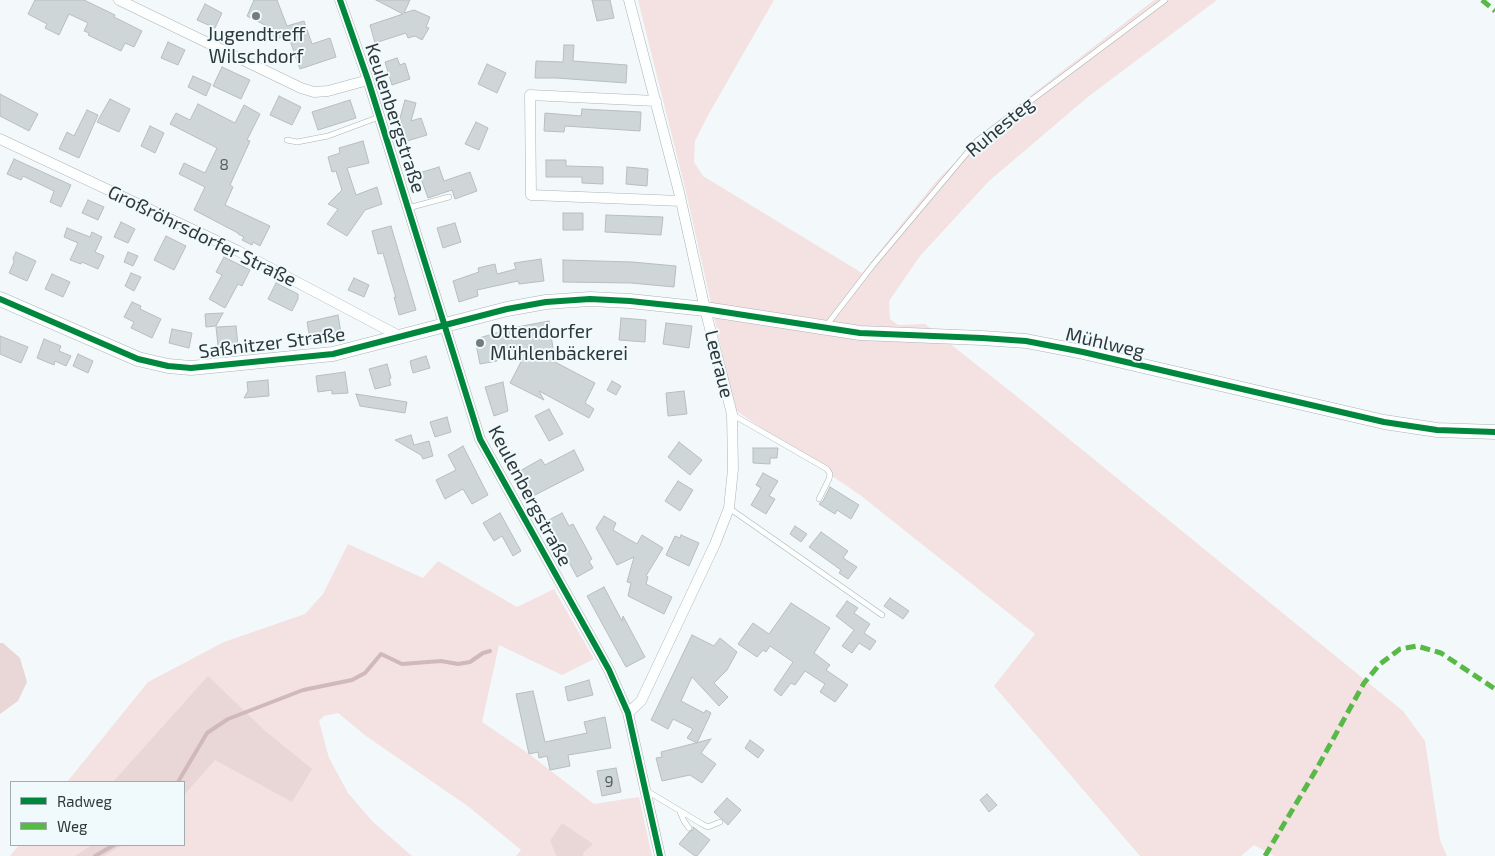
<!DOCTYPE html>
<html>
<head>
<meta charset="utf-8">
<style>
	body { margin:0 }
	#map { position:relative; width:1495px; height:856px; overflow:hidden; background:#f3f9fa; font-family:"Exo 2",sans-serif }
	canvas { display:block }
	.legend { position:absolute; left:10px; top:781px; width:175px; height:65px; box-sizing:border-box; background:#f0fafd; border:1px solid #a2acaf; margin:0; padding:6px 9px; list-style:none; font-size:15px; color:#2e383b }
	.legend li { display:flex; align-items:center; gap:10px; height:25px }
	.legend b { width:25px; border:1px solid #a2acaf }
</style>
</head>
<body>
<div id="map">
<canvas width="1495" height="856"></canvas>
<ul class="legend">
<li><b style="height:6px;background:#00873e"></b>Radweg</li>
<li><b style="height:6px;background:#58b947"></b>Weg</li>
</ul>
</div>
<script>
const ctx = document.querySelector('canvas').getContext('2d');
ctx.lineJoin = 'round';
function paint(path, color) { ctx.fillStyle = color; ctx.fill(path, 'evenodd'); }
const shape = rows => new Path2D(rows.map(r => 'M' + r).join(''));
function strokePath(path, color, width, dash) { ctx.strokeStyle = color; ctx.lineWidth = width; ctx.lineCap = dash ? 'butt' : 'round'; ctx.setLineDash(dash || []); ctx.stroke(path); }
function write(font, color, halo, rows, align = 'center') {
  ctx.font = font + ' "Exo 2",sans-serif'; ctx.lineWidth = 4; ctx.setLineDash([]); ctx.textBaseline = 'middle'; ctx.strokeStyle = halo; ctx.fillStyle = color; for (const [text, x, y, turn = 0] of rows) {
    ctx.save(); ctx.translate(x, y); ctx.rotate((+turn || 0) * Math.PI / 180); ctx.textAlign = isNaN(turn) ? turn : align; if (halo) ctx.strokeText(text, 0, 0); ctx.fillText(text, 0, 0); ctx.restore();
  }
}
paint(shape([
	[638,0,774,0,707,117,695,141,694,162,703,176,862,273,938,179,999,120,1154,0,1217,0,1089,96,989,181,920,256,889,301,890,319,898,325,925,324,1015,395,1403,711,1425,741,1440,840,1447,856,1274,856,1254,845,1241,856,1140,856,994,686,1035,634,860,495,735,410,686,192],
	[348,544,423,578,438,561,517,607,554,589,594,659,562,675,499,645,482,722,529,754,594,804,639,797,652,856,584,856,583,855,593,843,550,841,556,856,516,856,521,850,469,807,366,736,338,713,324,716,319,721,329,758,348,793,373,822,412,856,10,856,19,845,184,845,184,782,67,782,148,682,224,642,305,614,323,594]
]), '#f4e1e2');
paint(shape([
	[0,643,3,643,20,658,27,682,18,701,0,714],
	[208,676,263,729,312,769,292,802,215,760,184,795,184,782,113,782],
	[562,823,593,844,583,854,584,856,556,856,550,841],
	[92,845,122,845,104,856,75,856]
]), '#e9d6d7');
strokePath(shape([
	[178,782,207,733,228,719,303,690,352,680,365,673,381,654,402,664,441,661,458,664,470,662,483,653,490,651],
	[95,856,114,845]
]), '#d1b9ba', 4);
const building = shape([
	[35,0,84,0,115,15,114,17,142,31,134,47,125,43,121,51,88,35,89,33,84,31,88,23,69,14,59,35,45,28,47,24,28,14,35,0],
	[254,0,277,0,287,26,304,21,312,44,330,38,336,57,300,69,288,35,274,40,271,28,247,16,254,0],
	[376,0,410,0,404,13,414,10,430,17,426,27,429,28,422,40,415,36,408,38,406,33,375,43,370,25,403,14,376,0],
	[592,0,610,0,614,18,597,21,592,0],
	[205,4,222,13,215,28,197,20,205,4],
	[168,42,185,50,178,65,161,58,168,42],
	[564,45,574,45,573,61,627,65,626,83,556,78,535,78,536,61,563,62,564,45],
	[397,58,400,65,405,63,410,79,392,85,385,62,397,58],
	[487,64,506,73,497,93,478,84,487,64],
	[222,67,250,80,241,99,213,86,222,67],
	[193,76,211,84,206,96,188,87,193,76],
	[0,94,38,114,29,131,0,116,0,94],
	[279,96,301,107,292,125,270,115,279,96],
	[110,99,130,109,119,132,97,122,110,99],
	[350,100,356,118,318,130,312,112,350,100],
	[405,100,416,103,411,121,421,118,427,135,407,141,400,118,405,100],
	[198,104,235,123,244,105,260,114,247,140,250,141,230,185,233,187,225,205,270,226,260,246,253,242,252,245,242,240,244,237,238,234,238,233,194,210,205,187,179,174,184,163,205,173,217,148,170,124,176,113,190,120,198,104],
	[582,109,641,112,640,131,565,126,564,132,544,131,545,113,581,116,582,109],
	[87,110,98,115,79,158,59,149,67,132,74,136,87,110],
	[476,122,488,128,479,150,465,144,476,122],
	[150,126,164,133,155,153,141,146,150,126],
	[363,141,369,163,347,168,356,195,377,187,382,204,365,210,347,236,327,224,338,209,328,204,342,190,336,171,332,172,328,157,340,153,339,148,363,141],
	[14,159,71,185,61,207,50,202,54,191,23,176,21,180,7,174,14,159],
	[546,160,566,160,566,166,603,167,603,184,582,183,582,177,546,177,546,160],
	[439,167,444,181,470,172,477,191,455,199,452,190,428,198,419,173,439,167],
	[627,167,648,169,647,186,626,184,627,167],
	[88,200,104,207,98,220,82,213,88,200],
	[563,213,583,213,583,230,563,230,563,213],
	[606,215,663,217,661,235,605,232,606,215],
	[121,222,135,229,128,243,114,237,121,222],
	[455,223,461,242,443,248,437,228,455,223],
	[391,226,416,310,399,315,394,297,396,298,383,253,378,254,372,231,391,226],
	[67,228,90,237,92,232,102,237,95,252,104,256,98,269,82,262,81,264,70,260,78,243,64,237,67,228],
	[166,236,186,246,174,270,154,260,166,236],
	[16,252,36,261,27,281,9,273,14,262,13,258,16,252],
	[128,252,138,256,133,266,124,262,128,252],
	[224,257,250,270,242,286,238,284,225,308,209,299,222,275,216,272,224,257],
	[541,259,544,281,519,284,518,281,477,290,478,296,459,302,453,281,479,272,478,268,495,264,497,274,516,269,514,263,541,259],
	[563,260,632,262,676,266,674,287,631,283,563,282,563,260],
	[131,273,141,277,134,291,125,286,131,273],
	[52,274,70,282,63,297,45,289,52,274],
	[354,278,369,285,364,297,348,290,354,278],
	[276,283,298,294,298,299,292,311,268,299,276,283],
	[132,302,141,306,140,309,161,319,152,338,131,328,134,322,124,317,132,302],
	[223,313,216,326,206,327,205,314,223,313],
	[338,315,341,333,310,339,307,322,338,315],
	[621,318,646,320,645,342,619,340,621,318],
	[549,321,555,362,595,383,585,403,594,409,589,418,539,391,544,400,510,383,524,356,510,349,496,353,497,361,480,364,476,344,479,338,517,327,549,321],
	[666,323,692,326,689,348,663,344,666,323],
	[236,326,238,345,218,346,216,327,236,326],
	[172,329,192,333,189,348,169,343,172,329],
	[0,336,28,347,21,363,0,354,0,336],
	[44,339,61,346,59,351,71,356,66,366,55,361,54,365,37,358,44,339],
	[78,354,93,361,88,373,73,366,78,354],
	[426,356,430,368,413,373,410,361,426,356],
	[387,364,391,378,389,379,391,385,375,389,369,369,387,364],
	[345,372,348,393,332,394,332,390,318,392,316,376,345,372],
	[268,380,269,396,244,398,248,391,247,382,268,380],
	[612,381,621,386,616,395,607,390,612,381],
	[503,382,508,411,494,416,485,387,503,382],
	[684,391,687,414,668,416,666,393,684,391],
	[356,394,407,402,405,413,360,406,356,394],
	[549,409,563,434,549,441,535,416,549,409],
	[447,417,451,432,435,437,430,422,447,417],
	[411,435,414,445,429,441,433,456,423,459,421,455,395,440,411,435],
	[679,442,702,460,690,475,668,457,679,442],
	[463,446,488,495,472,504,463,489,445,499,436,480,456,470,448,455,463,446],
	[753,448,778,448,777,458,770,458,770,464,753,463,753,448],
	[574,450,584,470,533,496,520,471,541,459,545,465,574,450],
	[763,473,778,481,769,496,775,499,766,514,751,505,761,488,756,485,763,473],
	[678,481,693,490,680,511,665,501,678,481],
	[830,487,859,505,851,519,837,510,835,514,819,504,823,501,830,487],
	[500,513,521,551,513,556,502,536,494,541,483,523,500,513],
	[562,513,569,526,573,524,592,559,589,561,593,568,577,577,547,521,562,513],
	[604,516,616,523,613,530,637,544,642,535,663,548,646,576,648,577,646,584,672,597,664,614,628,596,631,583,627,582,634,557,617,565,596,528,604,516],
	[795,526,807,534,801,542,790,534,795,526],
	[821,532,848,551,843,558,857,567,848,579,839,573,841,570,809,547,821,532],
	[681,535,699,543,689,566,666,555,675,536,680,538,681,535],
	[604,587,622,621,623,616,645,657,626,667,587,596,604,587],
	[890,598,909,611,903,619,884,606,890,598],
	[847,601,858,608,854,613,870,624,864,633,876,641,870,650,859,643,852,653,842,646,854,630,836,616,847,601],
	[791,603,830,628,814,653,830,665,826,670,848,685,835,702,820,692,825,684,805,671,795,685,791,683,781,696,774,690,793,662,770,646,766,652,763,650,757,657,738,644,753,623,769,634,791,603],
	[692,635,714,646,720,638,737,652,727,670,714,683,728,697,719,706,692,677,681,701,704,713,706,710,711,713,697,743,687,738,693,729,673,719,668,729,651,720,692,635],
	[589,680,593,695,568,701,565,687,589,680],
	[533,691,545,742,587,733,584,722,605,717,611,748,568,755,570,766,550,770,547,756,539,758,538,752,529,754,516,694,533,691],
	[711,739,701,753,716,764,702,783,690,775,662,781,656,758,662,757,661,752,711,739],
	[750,740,764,750,758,758,745,748,750,740],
	[616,768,621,792,602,796,597,771,616,768],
	[987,794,997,805,989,812,980,800,987,794],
	[727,798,741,810,728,825,714,812,727,798],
	[693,827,710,840,697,856,695,856,679,844,689,832,693,830,693,827]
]);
paint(building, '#cfd6d8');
strokePath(building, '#b7bec0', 1);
const lane = shape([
	[287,140,297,142,328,136,379,117],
	[408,208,449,197],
	[826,326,873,265,977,141,1165,0],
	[733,415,827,469,830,474,829,479,819,499],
	[729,508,882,615],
	[647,791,702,824,708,827,720,822],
	[680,812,684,821,689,828]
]);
const street = shape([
	[119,0,301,88,314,92,328,91,368,80],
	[340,0,368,80,480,439,609,670,628,713,660,856],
	[656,101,530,95,531,195,681,201],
	[0,139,238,251,401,337],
	[628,713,641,701,715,544,729,508,733,469,732,414,705,309,679,192,629,0]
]);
const secondary = shape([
	[0,299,138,359,168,366,191,368,333,354,507,309,546,302,590,299,630,301,705,309,860,333,982,338,1026,341,1083,352,1384,422,1437,430,1495,432]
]);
strokePath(lane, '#acb3b5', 6);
strokePath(street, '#acb3b5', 11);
strokePath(secondary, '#acb3b5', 15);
strokePath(lane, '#fdfefe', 5);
strokePath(street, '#fdfefe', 10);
strokePath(secondary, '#fdfefe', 14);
strokePath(shape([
	[1482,0,1495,11],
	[1265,856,1316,770,1364,683,1380,664,1400,649,1417,646,1441,653,1495,689]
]), '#58b947', 5, [10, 5]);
strokePath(shape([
	[340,0,368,80,480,439,609,670,628,713,660,856],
	[0,299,138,359,168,366,191,368,333,354,507,309,546,302,590,299,630,301,705,309,860,333,982,338,1026,341,1083,352,1384,422,1437,430,1495,432]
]), '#00873e', 6);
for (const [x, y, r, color] of [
	[256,16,5,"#737c7e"],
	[480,343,5,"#737c7e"]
]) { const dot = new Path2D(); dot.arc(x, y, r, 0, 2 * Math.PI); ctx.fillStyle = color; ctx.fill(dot); strokePath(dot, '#f0fafd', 2); }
write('16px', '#566062', null, [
	["8",224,165],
	["9",609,782]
]);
write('19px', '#2e383b', '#f0fafd', [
	["Jugendtreff",256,35],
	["Wilschdorf",256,57],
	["Ottendorfer",490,332,"left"],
	["Mühlenbäckerei",490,354,"left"]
]);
write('19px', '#2e383b', '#f0fafd', [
	["Keulenbergstraße",395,118,72],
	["Ruhesteg",1000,127,-40],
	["Großröhrsdorfer Straße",202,236,26],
	["Saßnitzer Straße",272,343,-7],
	["Mühlweg",1105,343,13],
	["Leeraue",719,364,76],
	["Keulenbergstraße",530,496,62]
]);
</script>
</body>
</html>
